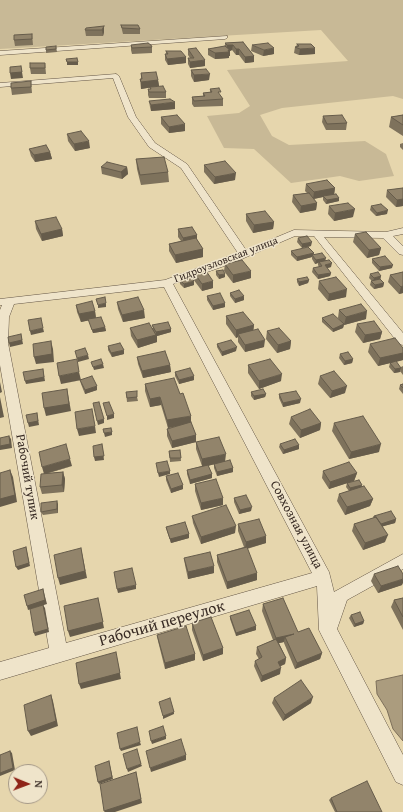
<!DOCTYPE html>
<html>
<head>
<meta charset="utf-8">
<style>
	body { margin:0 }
	#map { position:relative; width:403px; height:812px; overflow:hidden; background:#e6d6ad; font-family:"Gentium Book Plus",serif }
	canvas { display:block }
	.north { position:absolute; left:8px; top:764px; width:40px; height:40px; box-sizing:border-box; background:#efe4ca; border:1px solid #a69a88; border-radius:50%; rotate:91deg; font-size:11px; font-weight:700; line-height:16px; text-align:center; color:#382b24 }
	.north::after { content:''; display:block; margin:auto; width:14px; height:18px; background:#8f2418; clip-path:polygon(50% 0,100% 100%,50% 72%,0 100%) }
</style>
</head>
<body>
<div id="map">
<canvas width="403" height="812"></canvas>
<div class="north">N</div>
</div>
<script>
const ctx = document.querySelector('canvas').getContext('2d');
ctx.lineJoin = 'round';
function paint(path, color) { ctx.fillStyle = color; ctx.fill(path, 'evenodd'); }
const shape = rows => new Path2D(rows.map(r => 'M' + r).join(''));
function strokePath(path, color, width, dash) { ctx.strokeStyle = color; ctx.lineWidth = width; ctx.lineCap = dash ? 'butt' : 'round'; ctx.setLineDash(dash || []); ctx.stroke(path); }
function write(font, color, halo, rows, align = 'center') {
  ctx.font = font + ' "Gentium Book Plus",serif'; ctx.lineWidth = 3; ctx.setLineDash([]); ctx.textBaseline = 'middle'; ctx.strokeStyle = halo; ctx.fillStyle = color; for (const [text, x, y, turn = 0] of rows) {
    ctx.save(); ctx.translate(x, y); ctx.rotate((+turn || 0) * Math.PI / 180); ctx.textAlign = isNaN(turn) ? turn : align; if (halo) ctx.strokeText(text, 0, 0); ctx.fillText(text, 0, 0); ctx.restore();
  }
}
paint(shape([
	[0,0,403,0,403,99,393,96,282,108,260,115,272,136,289,145,365,141,386,154,394,176,359,181,340,176,291,183,254,149,224,148,207,116,239,113,250,106,227,70,348,61,321,30,0,49]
]), '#c8b996');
const water = shape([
	[403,675,403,741,393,729,387,710,377,694,376,681,403,675]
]);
paint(water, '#ab9c7e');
strokePath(water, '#7d6f5a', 1);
const street = shape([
	[227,36,227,38,225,39,0,55,0,51,227,36],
	[116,74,119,76,136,117,155,143,187,164,246,250,294,230,386,232,403,228,403,234,393,236,403,246,403,255,399,254,383,238,324,237,403,333,403,345,399,344,314,236,295,236,230,264,173,284,329,572,334,592,403,554,403,569,347,600,337,629,403,755,403,785,396,782,322,636,319,630,317,586,0,680,0,662,49,648,0,365,0,310,2,305,0,305,0,299,165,280,238,253,181,168,149,147,128,117,113,78,0,87,0,83,116,74],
	[164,287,312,573,66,643,8,343,9,317,14,304,164,287]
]);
strokePath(street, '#645646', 1);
paint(street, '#efe4ca');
paint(shape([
	[121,25,140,29,140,34,123,34,122,30],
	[104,26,104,32,103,36,86,36,85,30],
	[32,34,33,45,15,46,14,40],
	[243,42,254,56,254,62,245,63,239,55,236,55,232,50,230,51,230,56,229,56,229,58,215,59,208,55,208,49,225,46,225,43],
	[297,44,315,54,299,55,294,53,295,47,296,47],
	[131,45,152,47,152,53,132,54,131,50],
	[252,45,274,54,263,56,251,51],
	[56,46,57,52,46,53,46,50],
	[188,49,205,66,190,68,188,64,188,58,190,58,188,55],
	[166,51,186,57,186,63,168,65,165,60,165,54,166,54],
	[45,63,46,74,31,74,30,68],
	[191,70,209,80,194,82,191,76],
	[141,73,158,80,159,86,141,89,140,79,141,79],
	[31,81,32,93,12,95,11,88],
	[150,87,166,92,166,98,149,98,148,95,148,89,150,89],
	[210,89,221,96,223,99,223,106,194,107,192,104,192,97,203,96,203,93,210,92],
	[149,101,175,109,151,111,150,107],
	[403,115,403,136,389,127,391,117],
	[323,116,347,123,346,130,326,130,322,122],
	[161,117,185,131,169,133,161,124],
	[67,134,90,148,75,151,68,141],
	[403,143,403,150,400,147,400,144],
	[29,149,50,152,52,159,35,162,31,156],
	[136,159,168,172,169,182,141,185,137,169],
	[204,165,235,180,214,184,204,172],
	[101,167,127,167,128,174,122,179,102,174],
	[306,184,335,188,334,194,339,198,339,201,326,204,323,200,323,197,314,199,317,203,316,210,300,213,292,202,293,195,307,193,305,191],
	[403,188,403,206,396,207,386,197,387,190],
	[329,206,353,217,334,221,328,214],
	[371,206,387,214,376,216,370,210],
	[246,214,274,222,273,229,253,233,246,221],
	[35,221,62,229,63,236,42,241,36,229],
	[178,229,197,235,197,240,203,249,203,257,176,263,169,251,169,244,181,241,178,237],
	[355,234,381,248,379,255,367,258,353,242],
	[298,238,311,246,302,248,297,242],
	[291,251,314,253,313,255,326,260,331,267,327,268,331,273,330,276,318,279,312,272,313,268,319,267,318,265,318,263,315,264,312,259,312,257,297,261,291,255],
	[372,259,392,268,379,271,372,263],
	[225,264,251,278,233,283,224,271],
	[193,271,213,288,202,291,193,279],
	[216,271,225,277,219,279,216,275],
	[403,272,403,293,399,294,388,282,390,275],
	[370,274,381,276,380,279,384,283,383,287,374,289,370,285,371,281,372,281,369,278],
	[297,279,309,280,308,283,299,286,297,282],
	[180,280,194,285,184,288,180,284],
	[319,281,346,297,328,301,318,289],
	[230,293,244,300,235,303,230,296],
	[207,296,225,307,213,310,207,300],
	[117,302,145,318,123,322,118,309],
	[76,305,95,311,96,318,105,327,106,331,93,333,89,320,81,322,77,312],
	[339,310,366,319,344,325,343,328,333,332,322,322,322,318,341,322,338,318],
	[226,316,254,325,253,331,264,347,245,352,238,342,238,337,236,338,226,324],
	[357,324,382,332,380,339,363,343,355,332],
	[152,325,171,329,171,332,157,336,157,342,138,348,131,336,130,328,153,328],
	[267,331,291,341,290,349,277,353,266,339],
	[217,344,236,351,222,356,217,347],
	[370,344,403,348,403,360,396,362,401,368,400,372,394,373,389,367,390,363,378,366,368,352],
	[108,346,124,354,112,357,108,350],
	[340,354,353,359,352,363,344,365,339,358],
	[137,357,170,365,171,372,143,378,138,364],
	[248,365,281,381,259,389,248,373],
	[403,366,403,375,400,371,401,367],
	[175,372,194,380,179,384,175,376],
	[320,376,345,393,330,398,318,384],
	[80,380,61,384,81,380,97,390,85,394,81,384],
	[145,384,191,423,196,435,196,442,172,448,167,436,167,429,179,426,168,428,161,405,150,407,145,391],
	[403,384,403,394,399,389,400,385],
	[126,392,137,397,138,401,127,402],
	[251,392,266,394,265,397,254,400,251,396],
	[279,394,300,403,283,407,279,398],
	[291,417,321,423,320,430,300,438,289,424],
	[334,423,379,452,349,459,332,431],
	[196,442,225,461,233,468,233,472,217,476,214,468,214,464,208,466,212,474,212,478,190,484,187,474,187,470,202,466,196,449],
	[280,444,299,445,299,449,283,454,279,447],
	[180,450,181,461,170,462,169,451],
	[72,466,49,473,63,472,65,479,64,492,42,494,40,487,44,473],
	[323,471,357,473,354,481,350,482,362,486,373,499,370,506,345,515,337,501,339,494,349,491,346,487,347,483,329,489,322,478],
	[166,476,183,489,171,493,166,480],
	[195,484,223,505,201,510,195,491],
	[234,498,251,511,239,514,234,502],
	[58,504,58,513,43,515,41,512],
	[192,516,235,533,201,544,193,523],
	[374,516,396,519,395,523,383,526,385,542,363,550,352,531,354,524,373,518],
	[238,524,266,543,247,549,257,580,227,589,217,562,217,555,244,547,238,531],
	[166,527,189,534,189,538,171,543,167,531],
	[184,558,214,573,188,579,185,565],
	[374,574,402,585,378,593,371,581],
	[403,598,403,630,391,607,394,600],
	[263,604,298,632,322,653,320,659,295,669,284,643,284,642,279,643,286,658,285,664,280,666,280,674,261,682,254,666,255,661,259,659,256,654,257,647,273,640,262,611],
	[351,615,364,621,363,624,354,627,349,618],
	[230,616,256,626,256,630,236,636,230,619],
	[192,623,223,654,203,661,192,630],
	[157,635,195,654,195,660,165,669,158,641],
	[274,698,311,703,283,721,272,703],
	[331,798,382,812,335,812,329,800]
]), '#7e725c');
paint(shape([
	[104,26,104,32,103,36,102,30],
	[227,45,233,45,232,50,230,51,230,56,229,56,229,58,215,59,215,53,227,51],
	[274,48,274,54,263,56,264,50],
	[315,48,315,54,299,55,300,49],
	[236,49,239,49,239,55,236,55],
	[254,56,254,62,245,63,245,57],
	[186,57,186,63,168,65,167,59],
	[205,60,205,66,190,68,190,62],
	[67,62,78,62,78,65,67,65],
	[21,66,23,78,11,79,10,73],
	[210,74,209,80,194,82,194,75],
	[158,80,159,86,141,89,141,82],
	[175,102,175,109,151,111,151,105],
	[185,124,185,131,169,133,169,127],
	[89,141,90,148,75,151,74,144],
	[50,152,52,159,35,162,34,155],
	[127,167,128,174,122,179,121,172],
	[236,173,235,180,214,184,215,177],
	[335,188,334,195,323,196,323,197,313,199,314,192],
	[339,198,339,201,326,204,327,200],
	[403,199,403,206,396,207,397,200],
	[317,203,316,210,300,213,301,206],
	[355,209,353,217,334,221,335,213],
	[388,210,387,214,376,216,377,213],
	[274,222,273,229,253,233,254,225],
	[62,229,63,236,42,241,41,234],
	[197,235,197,242,183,245,183,238],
	[312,242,311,246,302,248,302,244],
	[381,248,379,255,367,258,369,250],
	[203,249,203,257,176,263,175,255],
	[314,253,313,256,312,255,312,257,297,261,297,257],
	[326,258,325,261,319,262,318,263,315,264,316,260],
	[332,263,331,267,324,269,325,265],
	[393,265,392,268,379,271,380,267],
	[251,271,251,278,233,283,233,275],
	[331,273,330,276,318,279,318,275],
	[225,274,225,277,219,279,219,275],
	[381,276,380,280,373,282,374,278],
	[309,280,308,283,299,286,299,282],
	[194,281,194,285,184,288,184,284],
	[213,281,213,288,202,291,202,284],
	[384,283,383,287,374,289,375,285],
	[403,286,403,293,399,294,401,287],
	[347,289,346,297,328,301,329,294],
	[244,296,244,300,235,303,235,299],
	[106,303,106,307,98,308,98,305],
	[225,303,225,307,213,310,213,306],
	[144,310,145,318,123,322,122,315],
	[95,311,96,319,81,322,79,314],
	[367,311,366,319,344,325,346,317],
	[344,324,343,328,333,332,333,329],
	[254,325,253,333,238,334,238,337,236,338,236,330],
	[105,327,106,331,93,333,92,330],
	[43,328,44,332,31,335,30,331],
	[171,329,171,332,157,336,157,342,138,348,137,340,156,335,156,332],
	[382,332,380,339,363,343,365,335],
	[21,334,23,344,10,347,9,343],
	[265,340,264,347,245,352,245,345],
	[51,341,53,349,54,362,36,364,34,357],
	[291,341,290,349,277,353,278,345],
	[237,347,236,351,222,356,222,352],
	[124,350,124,354,112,357,111,353],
	[403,353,403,360,378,366,380,358],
	[88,355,89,359,78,362,77,358],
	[353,359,352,363,344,365,345,361],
	[103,364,104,368,94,370,93,367],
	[170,365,171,372,143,378,142,371],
	[401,368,400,372,394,373,395,369],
	[43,369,45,381,26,384,25,381],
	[79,372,81,380,61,384,59,376],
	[282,374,281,381,259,389,259,381],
	[194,376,194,380,179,384,179,380],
	[0,382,2,392,0,393],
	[97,386,97,390,85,394,85,390],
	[347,386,345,393,330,398,332,391],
	[67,389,71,411,46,416,44,408],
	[266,394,265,397,254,400,254,396],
	[0,397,4,417,0,418],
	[160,397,161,405,150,407,150,399],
	[301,399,300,403,283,407,283,403],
	[37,413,39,425,29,427,28,423],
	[114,414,114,418,107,420,107,416],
	[191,416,191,423,168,428,167,420],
	[104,419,104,423,98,425,97,421],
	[321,423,320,430,300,438,301,430],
	[95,426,96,433,79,436,77,429],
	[112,432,112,435,105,437,104,433],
	[196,435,196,442,172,448,172,441],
	[9,436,11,439,12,448,0,450,0,446],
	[102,444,104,460,95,461,94,457],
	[381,444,379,452,349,459,351,452],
	[299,445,299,449,283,454,284,450],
	[226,454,225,462,202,467,202,459],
	[70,459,72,466,44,474,42,467],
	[233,468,233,472,217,476,217,472],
	[10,470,13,477,17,502,0,507,0,499],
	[170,471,170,474,159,477,158,473],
	[63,472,65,479,64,492,62,485],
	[357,473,354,481,329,489,330,482],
	[212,474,212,478,190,484,190,480],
	[183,485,183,489,171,493,171,489],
	[362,485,361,489,349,492,350,488],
	[223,498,223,505,201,510,201,503],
	[373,499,370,506,345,515,347,507],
	[57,501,58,504,58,513,57,509],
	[252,507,251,511,239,514,240,510],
	[396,519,395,523,377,528,379,524],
	[236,526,235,533,201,544,201,537],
	[189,534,189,538,171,543,170,539],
	[388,535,385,542,363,550,365,543],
	[266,536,266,543,245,549,246,542],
	[26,547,30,566,18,570,16,567],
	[81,548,87,578,60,585,58,578],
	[214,566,214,573,188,579,188,572],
	[257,573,257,580,227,589,227,582],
	[403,579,403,583,402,585,378,593,381,586],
	[136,585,136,589,118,593,117,589],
	[43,589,47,604,28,610,27,606],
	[98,598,104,628,70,637,68,631],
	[43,605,45,608,49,632,35,636,34,633],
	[364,621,363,624,354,627,355,624],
	[256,626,256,630,236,636,236,633],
	[294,634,285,637,284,642,275,644,276,638],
	[223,648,223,654,203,661,203,655],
	[322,653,320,659,295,669,297,663],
	[195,654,195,660,165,669,165,663],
	[117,658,121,679,81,689,79,684],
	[286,658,285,664,277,668,278,662],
	[281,668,280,674,261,682,262,676],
	[51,695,53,701,58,726,31,736,28,731],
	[313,697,311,703,283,721,285,715],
	[174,712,174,714,163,719,163,716],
	[166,736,166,739,152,744,151,741],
	[140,742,141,745,121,751,120,749],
	[10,751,12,753,15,770,0,776,0,773],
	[186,755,186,760,151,772,150,768],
	[109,761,113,779,99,784,98,782],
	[141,764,142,766,128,772,127,769],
	[136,772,142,803,115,812,105,812,104,811]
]), '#665c4b');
const building = shape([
	[121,25,138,25,140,29,122,28,121,25],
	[104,26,102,30,85,30,86,28,104,26],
	[32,34,32,39,14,40,14,35,32,34],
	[243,42,254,56,245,57,239,49,236,49,233,45,227,45,225,43,243,42],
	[148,43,151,45,152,47,132,48,131,45,148,43],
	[268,43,274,48,264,50,252,45,268,43],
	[297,44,311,44,315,48,300,49,295,47,299,46,297,44],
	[56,46,56,49,46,50,46,47,56,46],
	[225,46,230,50,228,50,229,52,215,53,208,49,225,46],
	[196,48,205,60,190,62,188,58,194,58,188,49,196,48],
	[166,51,181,51,186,57,167,59,165,54,168,54,166,51],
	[77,58,78,62,67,62,66,59,77,58],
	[30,63,45,63,45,68,30,68,30,63],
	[21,66,22,72,10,73,10,67,21,66],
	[206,69,210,74,194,75,191,70,206,69],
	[156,72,158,80,141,82,140,79,142,79,141,73,156,72],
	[31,81,31,87,11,88,11,83,31,81],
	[163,86,166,92,149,92,148,89,151,89,150,87,163,86],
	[219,88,221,92,218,92,223,99,194,101,192,97,205,96,203,93,212,92,210,89,219,88],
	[170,99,175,102,151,105,149,101,170,99],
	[177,115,185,124,169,127,161,117,177,115],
	[342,115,347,123,327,124,323,116,342,115],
	[403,115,403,125,391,117,403,115],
	[81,131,89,141,74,144,67,134,81,131],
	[46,145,50,152,34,155,29,149,46,145],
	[164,157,168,172,140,175,136,159,164,157],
	[225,161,236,173,215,177,204,165,225,161],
	[107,162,127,167,121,172,101,167,107,162],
	[327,180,335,188,314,192,306,184,327,180],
	[403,188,403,199,397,200,387,190,403,188],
	[309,193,317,203,301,206,293,195,309,193],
	[336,194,339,198,327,200,323,196,336,194],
	[348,203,355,209,335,213,329,206,348,203],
	[381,204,388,210,377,213,371,206,381,204],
	[265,211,274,222,254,225,246,214,265,211],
	[56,217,62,229,41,234,35,221,56,217],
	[192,227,197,235,183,238,178,229,192,227],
	[366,232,381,248,369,250,355,234,366,232],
	[307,236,312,242,302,244,298,238,307,236],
	[196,238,203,249,175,255,169,244,196,238],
	[308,247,314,253,297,257,291,251,308,247],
	[322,253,326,258,316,260,312,255,322,253],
	[385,256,393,265,380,267,372,259,385,256],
	[242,260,251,271,233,275,225,264,242,260],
	[329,260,332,263,325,265,331,273,318,275,313,268,322,266,319,262,329,260],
	[204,268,213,281,202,284,193,271,204,268],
	[223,270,225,274,219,275,216,271,223,270],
	[378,272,381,276,374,278,370,274,378,272],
	[403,272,403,286,401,287,390,275,403,272],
	[190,277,194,281,184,284,180,280,190,277],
	[307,277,309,280,299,282,297,279,307,277],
	[336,277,347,289,329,294,319,281,336,277],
	[380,279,384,283,375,285,371,281,380,279],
	[239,290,244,296,235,299,230,293,239,290],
	[220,293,225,303,213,306,207,296,220,293],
	[105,297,106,303,98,305,96,299,105,297],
	[138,297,144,310,122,315,117,302,138,297],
	[92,301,95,311,79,314,76,305,92,301],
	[361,304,367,311,346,317,339,310,361,304],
	[243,312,254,325,236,330,226,316,243,312],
	[333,314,344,324,333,329,322,318,333,314],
	[101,317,105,327,92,330,88,319,101,317],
	[41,318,43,328,30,331,28,320,41,318],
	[374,321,382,332,365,335,357,324,374,321],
	[168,322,171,329,156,332,152,325,168,322],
	[149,323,156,335,137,340,130,328,149,323],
	[279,328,291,341,278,345,267,331,279,328],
	[258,329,265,340,245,345,238,334,258,329],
	[21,334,22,340,9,343,8,337,21,334],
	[395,338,403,348,403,353,380,358,370,344,395,338],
	[231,340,237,347,222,352,217,344,231,340],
	[51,341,52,354,34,357,33,344,51,341],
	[120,343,124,350,111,353,108,346,120,343],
	[85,348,88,355,77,358,75,351,85,348],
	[165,351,170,365,142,371,137,357,165,351],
	[348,352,353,359,345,361,340,354,348,352],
	[77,359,79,372,59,376,57,363,77,359],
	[101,359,103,364,93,367,91,362,101,359],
	[270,359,282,374,259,381,248,365,270,359],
	[396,361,401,368,395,369,390,363,396,361],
	[190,368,194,376,179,380,175,372,190,368],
	[43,369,44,377,25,381,23,372,43,369],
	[334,371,347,386,332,391,320,376,334,371],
	[92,376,97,386,85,390,80,380,92,376],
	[174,378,180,394,183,393,191,416,167,420,160,397,150,399,145,384,174,378],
	[403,384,403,388,400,385,403,384],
	[67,389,69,404,44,408,42,393,67,389],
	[263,389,266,394,254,396,251,392,263,389],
	[137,391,137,397,127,398,126,392,137,391],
	[296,391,301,399,283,403,279,394,296,391],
	[99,402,104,419,97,421,93,403,99,402],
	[109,402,114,414,107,416,103,403,109,402],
	[92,409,95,426,77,429,75,412,92,409],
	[310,409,321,423,301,430,291,417,310,409],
	[37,413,38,421,28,423,26,415,37,413],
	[363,416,381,444,351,452,334,423,363,416],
	[191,422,196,435,172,441,167,429,191,422],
	[111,428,112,432,104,433,103,429,111,428],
	[9,436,10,444,0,446,0,438,9,436],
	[219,437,226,454,202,459,196,442,219,437],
	[295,439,299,445,284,450,280,444,295,439],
	[66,444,70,459,42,467,39,452,66,444],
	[102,444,104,456,94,457,93,446,102,444],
	[180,450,181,458,170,458,169,451,180,450],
	[230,460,233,468,217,472,214,464,230,460],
	[167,461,170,471,158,473,156,463,167,461],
	[349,462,357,473,330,482,323,471,349,462],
	[208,465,212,474,190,480,187,470,208,465],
	[10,470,15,495,0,499,0,473,10,470],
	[63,472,62,485,40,487,41,474,63,472],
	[178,473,183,485,171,489,166,476,178,473],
	[216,479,223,498,201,503,195,484,216,479],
	[359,480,362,485,350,488,347,483,359,480],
	[364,486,373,499,347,507,339,494,364,486],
	[246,495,252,507,240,510,234,498,246,495],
	[57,501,57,509,41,512,41,503,57,501],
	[226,505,236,526,201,537,192,516,226,505],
	[391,511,396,519,381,524,376,517,374,517,374,516,391,511],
	[376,517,388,535,365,543,354,524,376,517],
	[259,519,266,536,246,542,238,524,259,519],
	[185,522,189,534,170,539,166,527,185,522],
	[26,547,29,563,16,567,13,551,26,547],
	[247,547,257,573,227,582,217,555,247,547],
	[81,548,85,571,58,578,54,555,81,548],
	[210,552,214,566,188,572,184,558,210,552],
	[398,566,403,574,403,579,381,586,374,574,398,566],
	[132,568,136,585,117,589,114,572,132,568],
	[43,589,45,600,27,606,24,595,43,589],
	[98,598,103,622,68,631,64,606,98,598],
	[283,598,298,632,309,628,322,653,297,663,285,637,294,634,276,638,263,604,283,598],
	[403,598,403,617,394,600,403,598],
	[43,605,48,629,34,633,30,609,43,605],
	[249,610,256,626,236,633,230,616,249,610],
	[360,612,364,621,355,624,351,615,360,612],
	[211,617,223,648,203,655,192,623,211,617],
	[186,626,195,654,165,663,157,635,186,626],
	[276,639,286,658,278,662,281,668,262,676,255,661,262,657,257,647,276,639],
	[116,652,120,673,79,684,76,663,116,652],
	[301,680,313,697,285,715,274,698,301,680],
	[51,695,56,721,28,731,24,705,51,695],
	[170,698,174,712,163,716,159,702,170,698],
	[163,726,166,736,151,741,149,731,163,726],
	[137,727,140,742,120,749,117,733,137,727],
	[181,739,186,755,150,768,146,751,181,739],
	[137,749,141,764,127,769,123,754,137,749],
	[10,751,13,768,0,773,0,755,10,751],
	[109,761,112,777,98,782,95,766,109,761],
	[136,772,141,799,104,811,100,784,136,772],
	[367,781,382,812,337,812,331,798,367,781]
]);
paint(building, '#92846b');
strokePath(building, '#665c4b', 1);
write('11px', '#382b24', '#efe4ca', [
	["Гидроузловская улица",226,260,-21]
]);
write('13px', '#382b24', '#efe4ca', [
	["Рабочий тупик",27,477,80],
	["Совхозная улица",296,525,62]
]);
write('16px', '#382b24', '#efe4ca', [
	["Рабочий переулок",162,624,-16]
]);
</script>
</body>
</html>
